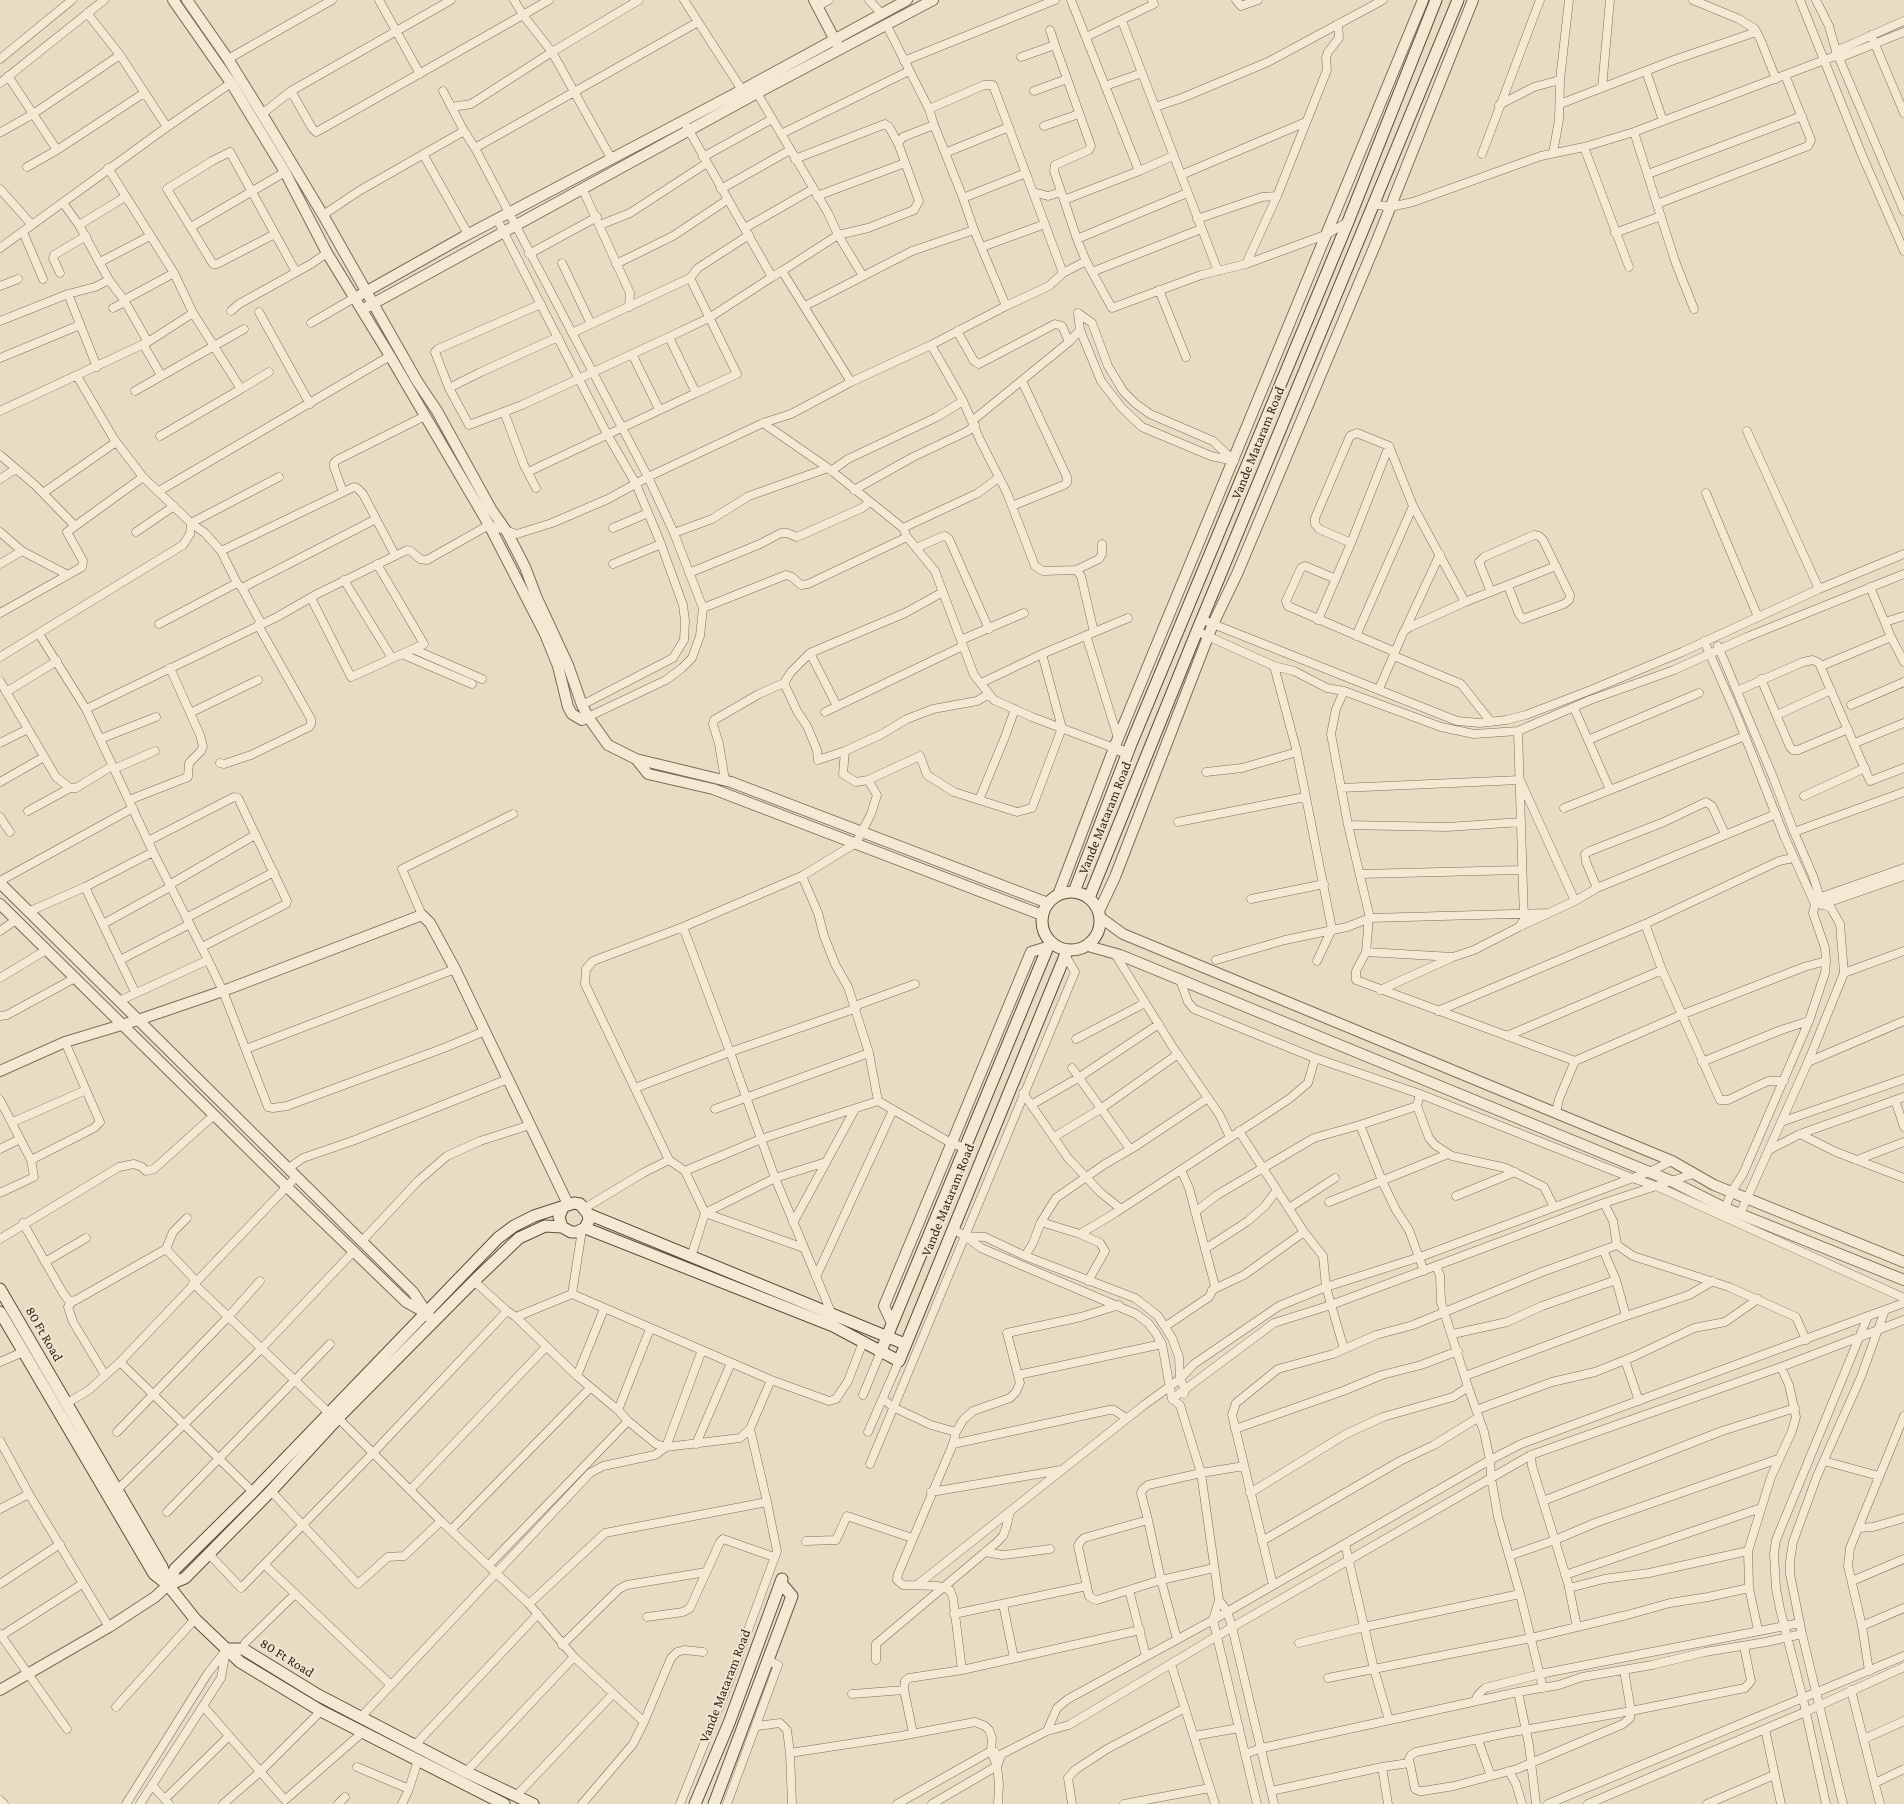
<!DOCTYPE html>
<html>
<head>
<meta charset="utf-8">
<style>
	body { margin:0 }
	canvas { display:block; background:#e8dcc2 }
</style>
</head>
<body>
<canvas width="1904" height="1804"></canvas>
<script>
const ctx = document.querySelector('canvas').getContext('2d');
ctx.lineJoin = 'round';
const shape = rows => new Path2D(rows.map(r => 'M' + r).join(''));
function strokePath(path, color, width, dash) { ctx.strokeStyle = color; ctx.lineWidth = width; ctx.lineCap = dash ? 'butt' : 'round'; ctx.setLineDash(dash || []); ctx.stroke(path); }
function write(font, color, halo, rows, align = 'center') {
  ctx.font = font + ' "Crimson Pro",serif'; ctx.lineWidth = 4; ctx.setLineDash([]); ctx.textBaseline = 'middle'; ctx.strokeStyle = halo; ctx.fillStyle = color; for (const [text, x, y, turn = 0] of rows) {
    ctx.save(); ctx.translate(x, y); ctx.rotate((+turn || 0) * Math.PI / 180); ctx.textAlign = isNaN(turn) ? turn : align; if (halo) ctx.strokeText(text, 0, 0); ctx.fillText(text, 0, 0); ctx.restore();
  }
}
const minor = shape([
	[379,0,420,74],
	[684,0,742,90],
	[869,0,881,13],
	[1071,0,1139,171,1064,200,1077,239,1086,261,1112,308,1201,275,1246,264,1325,235,1348,222],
	[1236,0,1241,6,1258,0],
	[1693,0,1739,19,1755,29,1761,41,1776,79],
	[1800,0,1862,155,1904,251],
	[1816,0,1829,26,1836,51,1835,56,1839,58,1904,211],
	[818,6,829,0],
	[87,13,120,55,167,127],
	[1122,21,1218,271],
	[886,24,929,109,934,125,963,198,974,230,1006,306],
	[1050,30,1055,45],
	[1871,35,1904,113],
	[1086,37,1154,4,1152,0],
	[1836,51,1904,21],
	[1021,57,1055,45,1091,146,1089,150,1055,165,1054,171,1064,200],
	[1839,58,1904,32],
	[0,59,72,0],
	[228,59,332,0],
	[904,61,1055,0],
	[1646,71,1663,121],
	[8,76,57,150],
	[0,83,104,0],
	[1105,86,1142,73],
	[1602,88,1610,0],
	[291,91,312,128,316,132,320,130,523,15,514,0],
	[1034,91,1067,79],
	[757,93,828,213,838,235,782,271],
	[1560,104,1674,60,1756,32],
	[1499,105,1534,87,1560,80],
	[452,107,471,104,552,52,523,15,549,0],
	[1155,107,1182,98,1268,62,1383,0],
	[929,109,984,85,993,85,1063,273],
	[262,114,291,91,451,0],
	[1044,126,1079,114],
	[687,127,772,277,782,271,851,382],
	[464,131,475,148,648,477,674,533,703,608,700,636,692,658,682,668,666,680,588,717],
	[1,132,33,114,120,55],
	[1634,132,1675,261,1694,309],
	[781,134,909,71],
	[1584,147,1629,267],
	[475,148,698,22],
	[945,153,1009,127],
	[1553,153,1559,120,1560,80,1569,0],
	[423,154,468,234],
	[1482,154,1540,0],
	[703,157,772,119],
	[611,158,552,52,639,0],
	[795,159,885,124,889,127,898,143],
	[27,167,57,150,144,93],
	[108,168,174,273,193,313,241,389,160,436],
	[1139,171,1173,156],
	[1648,174,1802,116],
	[1181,175,1306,122],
	[0,189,32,225],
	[721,189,790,150],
	[583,190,630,293,629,307],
	[1033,192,1048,196,1061,192],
	[817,196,905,163],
	[963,198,1026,173],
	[63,203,79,225,109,280,124,300,148,342],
	[1373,204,1390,207,1413,202,1541,156,1584,147,1634,132,1835,56],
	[1657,204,1808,146,1811,140,1785,75],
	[323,215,359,191,464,131,443,91],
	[497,219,607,434,636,484,659,539,683,605,685,621,684,640,673,658,582,705],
	[1197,219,1262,197,1277,196],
	[79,225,125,197],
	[600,225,630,213,707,163],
	[191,227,285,172],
	[745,228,813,189],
	[23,232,43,279],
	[1615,233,1661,216],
	[275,234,217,264,213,264,167,189,212,161,230,152,296,272],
	[1077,239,1187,193],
	[982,247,1045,224],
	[0,248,167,127,231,83],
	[529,254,597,217],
	[100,262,150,236],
	[562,263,591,324],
	[616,264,673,236,727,200],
	[1246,264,1277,196,1327,70,1326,58,1328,52,1339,38,1338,24],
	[1092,272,1201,229],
	[60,273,53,258,54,255,86,236],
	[863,276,838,235,868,228,914,210,919,201,898,143,903,137,934,125],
	[690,278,737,374,696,393],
	[0,286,18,279],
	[1159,290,1186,357],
	[68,294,97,367],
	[124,300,174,273],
	[541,304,438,349,435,352,449,388,469,425,522,405,669,337,709,318,772,277],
	[805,306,912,251,974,230],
	[113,308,125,302],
	[231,311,239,304,311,264,327,253],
	[259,312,310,404],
	[1078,313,1092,323,1108,366,1123,391,1136,404,1150,414,1213,441,1234,461,1211,456,1142,427,1122,408,1101,381,1080,330,1078,313],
	[0,321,68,294,95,287,109,280],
	[311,323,354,298],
	[957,331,974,361,979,364,1055,324,1062,326,1069,342],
	[572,333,690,278,698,268,749,235],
	[143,344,161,375],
	[931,345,963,401,981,442,1007,493,1035,566,1043,571,1076,570,1081,576,1094,632],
	[632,354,659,409],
	[0,358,80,325],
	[449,388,481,372,558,337],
	[241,389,269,372],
	[135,391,244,329],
	[0,411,148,342,193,313],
	[504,412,524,465,536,488],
	[972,421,1069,342,1080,330],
	[763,423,828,468,903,528,907,537,935,571,974,675,994,700,1032,717,1114,748],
	[1747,431,1819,589],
	[0,455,35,485,75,526],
	[831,471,848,459,937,417,963,401],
	[528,472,696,393,669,337],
	[0,479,16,469],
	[854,490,913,457,968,431,975,425],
	[159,491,390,356],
	[343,492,334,467,334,463,337,460,425,416],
	[43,493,116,442],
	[1706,493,1758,617],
	[1012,506,1064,485,1067,483,1067,477,1022,381],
	[613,528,648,513],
	[903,528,978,493,998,478],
	[0,532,22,551,68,575],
	[136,532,174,506],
	[674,533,712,519,749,496,828,468],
	[1351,543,1319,529,1315,524,1315,518,1350,436,1357,433,1389,446,1413,506,1465,602],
	[916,548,941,537,945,536,949,539,989,629],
	[221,551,354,487,357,488,363,494,395,555],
	[0,564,22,551],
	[613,564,661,544],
	[1076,570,1099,559,1102,554,1102,544],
	[689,573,760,544,781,533,787,533,797,537,862,508,870,502],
	[1336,579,1305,566,1301,568,1286,601,1288,606,1395,652],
	[344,580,392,658],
	[242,588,376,519],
	[943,592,905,613,810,653,791,672,784,683,797,711,807,726,817,750,818,760,845,751,882,734,907,719,933,709,977,701,989,694],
	[1491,592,1479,562,1484,557,1534,535,1539,536,1543,540,1570,595,1569,600,1564,604,1523,619,1519,614,1508,586],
	[311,598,351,677,424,644,377,564],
	[703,608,786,575,792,577,801,585,808,584,907,537],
	[0,613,82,567,83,561,67,532,143,477],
	[1318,620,1351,543,1389,446],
	[1208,622,1457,721,1480,723,1506,720,1526,715,1591,690,1682,652,1819,589,1904,554],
	[1885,622,1904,616],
	[261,623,242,588,237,583,221,551,205,533,191,523,279,477],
	[159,624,237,583],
	[1405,630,1440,554],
	[39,634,86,709,153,852,208,960,223,991,268,1107,273,1108,287,1106,444,1048,485,1031],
	[1203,634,1274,666,1294,671,1327,688,1344,691,1441,727,1474,734,1518,731,1590,700,1674,670,1747,637,1904,574],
	[1086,635,1118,738],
	[1356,636,1413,506],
	[1891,637,1904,662],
	[961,640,1024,613],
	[1704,641,1737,716,1785,838,1815,904,1813,913,1825,948,1826,961,1825,973,1809,1021,1743,1174,1732,1191,1725,1208],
	[1718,646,1773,777,1794,832,1813,876,1822,904,1831,908,1840,924,1844,973,1808,1062,1740,1214],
	[413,649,482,679],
	[810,653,837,706],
	[402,654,472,684],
	[1394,656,1461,684,1491,722],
	[0,657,183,545,190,534,191,523,143,477,114,439,77,376],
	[1826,664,1891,637,1870,587],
	[1274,666,1297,752,1332,929,1317,961],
	[1761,679,1790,747,1793,750,1798,750,1848,729],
	[0,681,56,777,70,788,76,788,112,766],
	[981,683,1042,654,1128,618],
	[1379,689,1404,631,1410,627,1465,602,1556,566],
	[1344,691,1336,709,1331,734,1348,825,1370,918],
	[1737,691,1803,662,1813,660,1819,663,1870,781,1904,768],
	[6,692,57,661],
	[1851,705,1904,682],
	[1574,708,1610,790,1745,736],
	[86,709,277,617,317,594,407,550,411,551,420,559,427,560,489,525,517,534,552,523,608,499,648,477,763,423,791,414,851,382,931,345,1006,306,1049,286,1063,273,1086,261],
	[825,712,963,646],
	[190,713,258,680],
	[1777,715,1831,690],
	[100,739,156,717],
	[1588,740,1699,693],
	[0,743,28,729],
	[1855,743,1904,723],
	[845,751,843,774,856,782,868,780],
	[220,763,224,764,251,755,309,727,311,724,311,719,258,625],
	[114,769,155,751],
	[1206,772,1242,768,1297,752],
	[725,780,719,744,713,724,714,720,759,694,784,683],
	[0,782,44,757],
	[1804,796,1865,768],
	[129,800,188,777,189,763,201,751,203,746,200,735,170,668],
	[979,800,1005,737,1015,709],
	[1564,808,1610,790],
	[28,811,70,788],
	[0,817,10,832],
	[1178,822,1305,797],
	[1348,825,1447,827,1521,822],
	[1794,832,1904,792],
	[1725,834,1712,806,1706,802,1664,822,1590,851,1585,854,1586,862,1597,888,1776,814],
	[148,841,234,797,238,798,287,901,286,904,202,947],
	[1360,874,1521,870],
	[802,876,818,913,824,936,835,964,848,987,869,1053,878,1101],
	[0,881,133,808],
	[169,885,255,835],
	[85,887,135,992],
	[1818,898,1904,868],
	[1251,899,1324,884],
	[1575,901,1597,888],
	[1821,905,1904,876],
	[28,912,85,887,153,852],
	[422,915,402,869,513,814],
	[186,918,274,872],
	[1368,920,1368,929,1366,952,1356,971,1356,980,1575,1061],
	[103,924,170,887],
	[1645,924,1779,861,1793,858],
	[1521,926,1547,914],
	[0,931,16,920],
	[1366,952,1453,957,1474,950,1519,927,1524,920,1518,731],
	[1115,954,1172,1046,1219,1114,1230,1137],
	[120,960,190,924],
	[1216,960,1285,940,1347,927,1370,918,1549,913,1575,901,1520,780,1341,788],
	[1844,973,1904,951],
	[0,978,46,950],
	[1180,980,1188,1002,1194,1009,1315,1058],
	[1380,990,1451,958],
	[119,1001,208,960],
	[1438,1011,1645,924,1662,970,1720,1100,1728,1100,1768,1081,1784,1081],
	[0,1016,7,1015,75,978],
	[1507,1036,1662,970],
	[1076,1039,1145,1003],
	[246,1049,455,969],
	[1702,1062,1781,1030,1809,1021],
	[1808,1062,1904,1021],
	[1072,1068,1130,1149],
	[635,1088,730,1052,683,927],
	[1023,1093,1068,1158,1101,1193,1121,1209],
	[1420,1094,1632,1178,1656,1186,1904,1298],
	[0,1100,31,1160,34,1177,0,1193],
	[1895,1100,1904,1127],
	[1031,1105,1078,1078,1159,1024],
	[1102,1108,1178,1054],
	[715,1109,869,1053],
	[1556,1113,1559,1099,1575,1061,1681,1015,1804,967,1826,961],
	[13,1122,86,1090],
	[1781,1122,1904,1079],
	[1360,1125,1383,1183,1396,1210,1409,1230,1424,1271],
	[1800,1134,1836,1152,1904,1178],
	[1054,1137,1102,1108],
	[0,1149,20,1139],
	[1769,1150,1800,1134,1904,1097],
	[31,1160,94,1128,100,1122,65,1042],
	[1857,1160,1904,1142],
	[289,1168,303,1158,355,1140,508,1079],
	[685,1171,761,1139,878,1101,951,1143,965,1148],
	[1456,1196,1515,1172],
	[1329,1202,1448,1154],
	[1604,1203,1613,1221,1617,1245,1633,1256,1729,1287,1796,1317,1806,1340],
	[585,1208,643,1173,669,1160],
	[1289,1208,1335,1178],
	[1195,1212,1217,1195,1314,1138,1360,1125,1417,1106],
	[705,1213,775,1178,826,1162],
	[705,1213,804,1248],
	[1041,1222,1080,1234],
	[23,1223,63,1293,69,1301,76,1300,166,1249,196,1281],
	[793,1223,855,1109],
	[953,1229,965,1236,981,1248,1136,1314,1148,1323,1155,1332,1162,1344,1172,1399,1180,1405,1201,1473,1219,1600,1227,1611,1232,1627,1274,1804],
	[582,1230,572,1294,771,1380,829,1401,836,1399,848,1381,863,1342],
	[1304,1232,1323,1256,1326,1287,1344,1349],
	[965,1236,985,1237,1025,1256,1135,1298,1158,1316,1172,1338,1179,1357,1180,1379,1185,1390,1184,1394],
	[0,1239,119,1167,134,1164,142,1167,146,1171,154,1169,214,1115],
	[362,1241,418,1181,447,1156,480,1141,530,1125],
	[166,1249,173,1232,187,1218],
	[1205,1249,1248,1221,1265,1206,1277,1190],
	[1603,1250,1616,1280,1626,1316],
	[1025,1256,1033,1243,1041,1222,1056,1198,1105,1164,1136,1146,1208,1098],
	[691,1257,705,1213,685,1171,669,1160,585,984,586,969,593,961,683,927,802,876,856,843,871,814,877,795,868,780,920,756,927,775,954,792,1017,812,1032,808,1062,728,1042,654],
	[45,1262,86,1238],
	[1436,1267,1440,1275,1441,1302,1468,1387,1484,1432,1490,1460,1491,1477,1498,1517,1520,1594,1543,1688],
	[816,1277,893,1110],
	[474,1281,507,1311,516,1317,577,1376,618,1410,628,1421,656,1444,666,1447,740,1438,750,1429,771,1380],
	[1088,1281,1105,1251,1100,1243,1080,1234,1115,1213,1289,1099,1308,1083,1315,1058,1420,1094,1417,1106,1429,1138,1435,1145,1452,1156,1506,1168,1544,1187,1554,1207],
	[193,1283,329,1413],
	[1212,1290,1244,1275,1304,1232,1239,1131],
	[73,1301,68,1307,73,1322,105,1375],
	[831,1312,775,1178,730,1052,854,1009,860,1004,915,984],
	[516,1317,572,1294],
	[1166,1326,1209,1297,1215,1286,1189,1188,1181,1170],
	[1453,1334,1507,1322,1542,1306,1616,1280],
	[1625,1360,1639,1401],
	[0,1362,23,1352],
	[120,1362,253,1492],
	[1018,1375,1162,1344],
	[577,1376,604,1309],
	[1465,1376,1626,1316,1689,1295,1713,1281],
	[863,1395,881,1351],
	[883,1399,893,1407,931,1425,956,1432],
	[1172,1399,1274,1323,1331,1305,1604,1203,1693,1174],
	[67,1403,89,1390,120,1362,297,1176],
	[618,1410,650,1329],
	[1476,1410,1552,1382,1595,1372,1635,1356,1694,1328,1725,1322,1758,1299],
	[338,1418,441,1521,529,1604,574,1657,644,1722,633,1744,582,1804],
	[1235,1429,1343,1391,1382,1375,1421,1365,1458,1351],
	[117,1432,229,1316,260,1281],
	[868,1432,899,1361],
	[0,1441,29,1494,109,1627],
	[696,1444,731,1363],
	[953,1444,1109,1410,1114,1410,1126,1418],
	[1531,1455,1532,1466,1568,1583,1577,1627],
	[1824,1461,1879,1476],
	[870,1464,1075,972,1065,955],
	[117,1490,261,1349,354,1251],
	[410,1490,546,1347],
	[271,1491,358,1584,388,1557,404,1556,441,1521],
	[931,1492,1061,1470],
	[1250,1493,1346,1434,1383,1417,1453,1397,1468,1387],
	[1543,1501,1722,1431,1795,1408],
	[0,1509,29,1494],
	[167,1512,330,1344],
	[1148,1520,1141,1493,1143,1489,1148,1485,1201,1473,1244,1466],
	[1859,1528,1873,1527,1904,1518],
	[451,1530,590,1388],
	[806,1541,836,1540,847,1516,912,1538],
	[1262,1541,1400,1461,1434,1445,1479,1417],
	[1345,1544,1374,1669,1389,1720],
	[985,1552,1002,1555,1012,1554,1050,1549],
	[209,1554,241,1588,373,1453,507,1311],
	[1509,1556,1555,1540,1595,1523,1778,1459],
	[265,1565,391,1685],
	[489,1565,628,1421],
	[1565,1575,1761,1508],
	[1852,1581,1904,1559],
	[0,1584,60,1544],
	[917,1585,1144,1405,1180,1379,1194,1364,1279,1306,1326,1287,1420,1257,1649,1172,1672,1161],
	[1273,1585,1234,1423,1232,1415,1236,1403,1278,1369,1333,1354,1376,1335,1413,1325,1542,1272,1617,1245],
	[1569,1588,1604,1579,1649,1573,1748,1551],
	[1749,1588,1758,1630],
	[1129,1590,1146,1656],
	[1219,1600,1213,1620,1257,1804],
	[529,1604,605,1533,767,1502,750,1429],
	[1003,1604,1014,1658],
	[954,1614,1087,1586],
	[647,1617,683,1612,690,1608,720,1542,723,1539,774,1557],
	[1862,1626,1904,1608],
	[0,1634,67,1729],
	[1,1636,82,1584],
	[1177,1639,1161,1580,1148,1520,1084,1538,1080,1542,1078,1546,1089,1596,1093,1599,1097,1600,1161,1580,1214,1568],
	[1299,1643,1364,1627,1520,1594],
	[562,1645,619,1589,627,1585,706,1572],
	[243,1649,245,1643,295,1594],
	[876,1660,876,1644,996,1543,1003,1536,1006,1528,1010,1512],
	[1171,1664,1215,1804],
	[962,1670,1140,1630],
	[1624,1670,1631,1711,1507,1733,1416,1752,1411,1755,1409,1759,1415,1789,1419,1791,1423,1791,1454,1786,1517,1769,1623,1724,1630,1718,1631,1711,1745,1688,1751,1681,1744,1646],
	[1869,1671,1862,1626,1848,1566,1850,1548,1904,1416],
	[1328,1678,1531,1638,1627,1615,1670,1603,1708,1597,1749,1588,1748,1551,1771,1477,1792,1431,1796,1417,1789,1385,1781,1367],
	[1851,1690,1880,1804],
	[1518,1692,1529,1745,1536,1804],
	[852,1694,904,1690],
	[1475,1701,1478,1695,1485,1688,1540,1674,1800,1623],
	[203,1706,285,1800,363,1732],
	[116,1707,195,1619],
	[361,1717,590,1473,603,1466,655,1455,666,1447,702,1350],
	[644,1722,671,1658,677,1652,684,1650,703,1652],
	[757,1726,780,1723,787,1730,790,1753,792,1804],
	[1765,1729,1781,1804],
	[1047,1731,1057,1708,1068,1699,1213,1620,1490,1460,1521,1444,1868,1316],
	[913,1733,904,1690,905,1681,909,1678,962,1670,953,1598,950,1590,938,1586,903,1585,897,1580,898,1574,953,1444,956,1432,963,1420,973,1411,1010,1398,1016,1392,1020,1383,1007,1333,1081,1317,1119,1305],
	[1194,1736,1239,1728],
	[1864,1739,1904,1721],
	[1478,1740,1491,1776],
	[415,1745,538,1614],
	[790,1753,901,1736,975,1722,985,1726,989,1730,992,1738,991,1751,997,1766,999,1784,998,1804],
	[1245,1754,1262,1748,1518,1692,1559,1685,1582,1677,1652,1665,1705,1652,1766,1642,1802,1634],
	[357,1767,409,1789,402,1804],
	[1509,1771,1516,1784,1522,1804],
	[466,1772,574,1657],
	[1875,1783,1904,1769],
	[152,1785,169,1804],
	[409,1789,418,1760],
	[1271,1791,1382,1767],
	[517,1795,613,1694],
	[165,1799,229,1736],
	[0,1800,4,1804],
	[126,1804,208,1673,227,1649],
	[140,1804,221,1678,226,1651],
	[223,1804,260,1772,321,1711],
	[338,1804,345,1797],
	[680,1804,729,1682,777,1551,767,1502],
	[727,1804,778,1665,769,1661],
	[897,1804,991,1751,995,1752],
	[932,1804,997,1766,1002,1754,1047,1731,1069,1725,1217,1636,1531,1455,1781,1367,1904,1320],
	[1072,1804,1068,1778,1075,1770,1107,1749,1185,1708],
	[1124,1804,1210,1788],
	[1388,1804,1382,1767,1409,1763],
	[1548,1804,1904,1656],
	[1588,1804,1805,1712,1904,1667],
	[1707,1804,1774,1775],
	[1826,1804,1803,1699,1780,1609,1776,1588,1774,1554,1776,1540,1868,1316,1904,1303],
	[1843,1804,1802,1634,1790,1574,1790,1561,1793,1542,1817,1476,1861,1377,1885,1310]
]);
const tertiary = shape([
	[173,0,231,83,285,172,327,253,390,356,489,525,545,634,558,666,568,707,572,714,582,720,588,717],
	[187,0,228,59,262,114,323,215,417,381,437,411,491,509,507,532,525,567,536,596,568,665,582,705,588,717,608,745,636,759,731,782,1048,903],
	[814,0,837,44],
	[360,295,463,237,742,90,907,0],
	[367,307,757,93,933,0],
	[1127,753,1114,748,1423,0],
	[636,759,648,774,713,789,1042,915],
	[0,883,413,1292,431,1319],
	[1058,895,1114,748],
	[0,904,287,1187,406,1302,424,1312],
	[1099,911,1115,877,1213,624,1237,574,1376,243,1473,0],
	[1101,918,1123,934,1672,1161,1714,1185,1904,1262],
	[1088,946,1120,955,1671,1181,1725,1208,1904,1280],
	[0,1071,65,1042,138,1020,223,991,422,915,430,923,455,969,568,1204],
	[892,1323,884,1306,948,1152,1031,952,1047,947],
	[0,1690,109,1627,155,1597,168,1585]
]);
const secondary = shape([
	'1042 921a29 29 0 1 1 58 0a29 29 0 1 1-58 0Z',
	[1074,892,1131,744,1348,222,1436,0],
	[1089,898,1197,631,1458,0],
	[588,1214,905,1344],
	[585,1228,833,1326,899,1361,1067,951],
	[0,1289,162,1567,168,1585],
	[0,1312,154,1574,168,1585,195,1619,240,1662,321,1711,504,1804],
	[881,1351,1050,942],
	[168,1585,175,1569,253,1492,498,1238,514,1226,534,1216,574,1203,580,1204,588,1214,589,1220,585,1228,577,1232,571,1232,562,1227,559,1217,563,1207],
	[168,1585,185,1578,271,1491,338,1418,474,1281,519,1238,545,1226,562,1227],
	[227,1649,243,1649,318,1695,466,1772,533,1804],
	[695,1804,729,1723,782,1579],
	[714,1804,792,1596,781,1583]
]);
strokePath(minor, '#7f6e5b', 9);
strokePath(tertiary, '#7f6e5b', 12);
strokePath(secondary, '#614f3e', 13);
strokePath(minor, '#f4ead3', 8);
strokePath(tertiary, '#f4ead3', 10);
strokePath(secondary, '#f4ead3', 11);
write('14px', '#31271e', '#f0e7d0', [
	["Vande Mataram Road",1258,443,-68],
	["Vande Mataram Road",1105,818,-68],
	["Vande Mataram Road",948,1200,-68],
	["80 Ft Road",44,1334,60],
	["80 Ft Road",287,1658,32],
	["Vande Mataram Road",725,1686,-69]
]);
</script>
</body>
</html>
